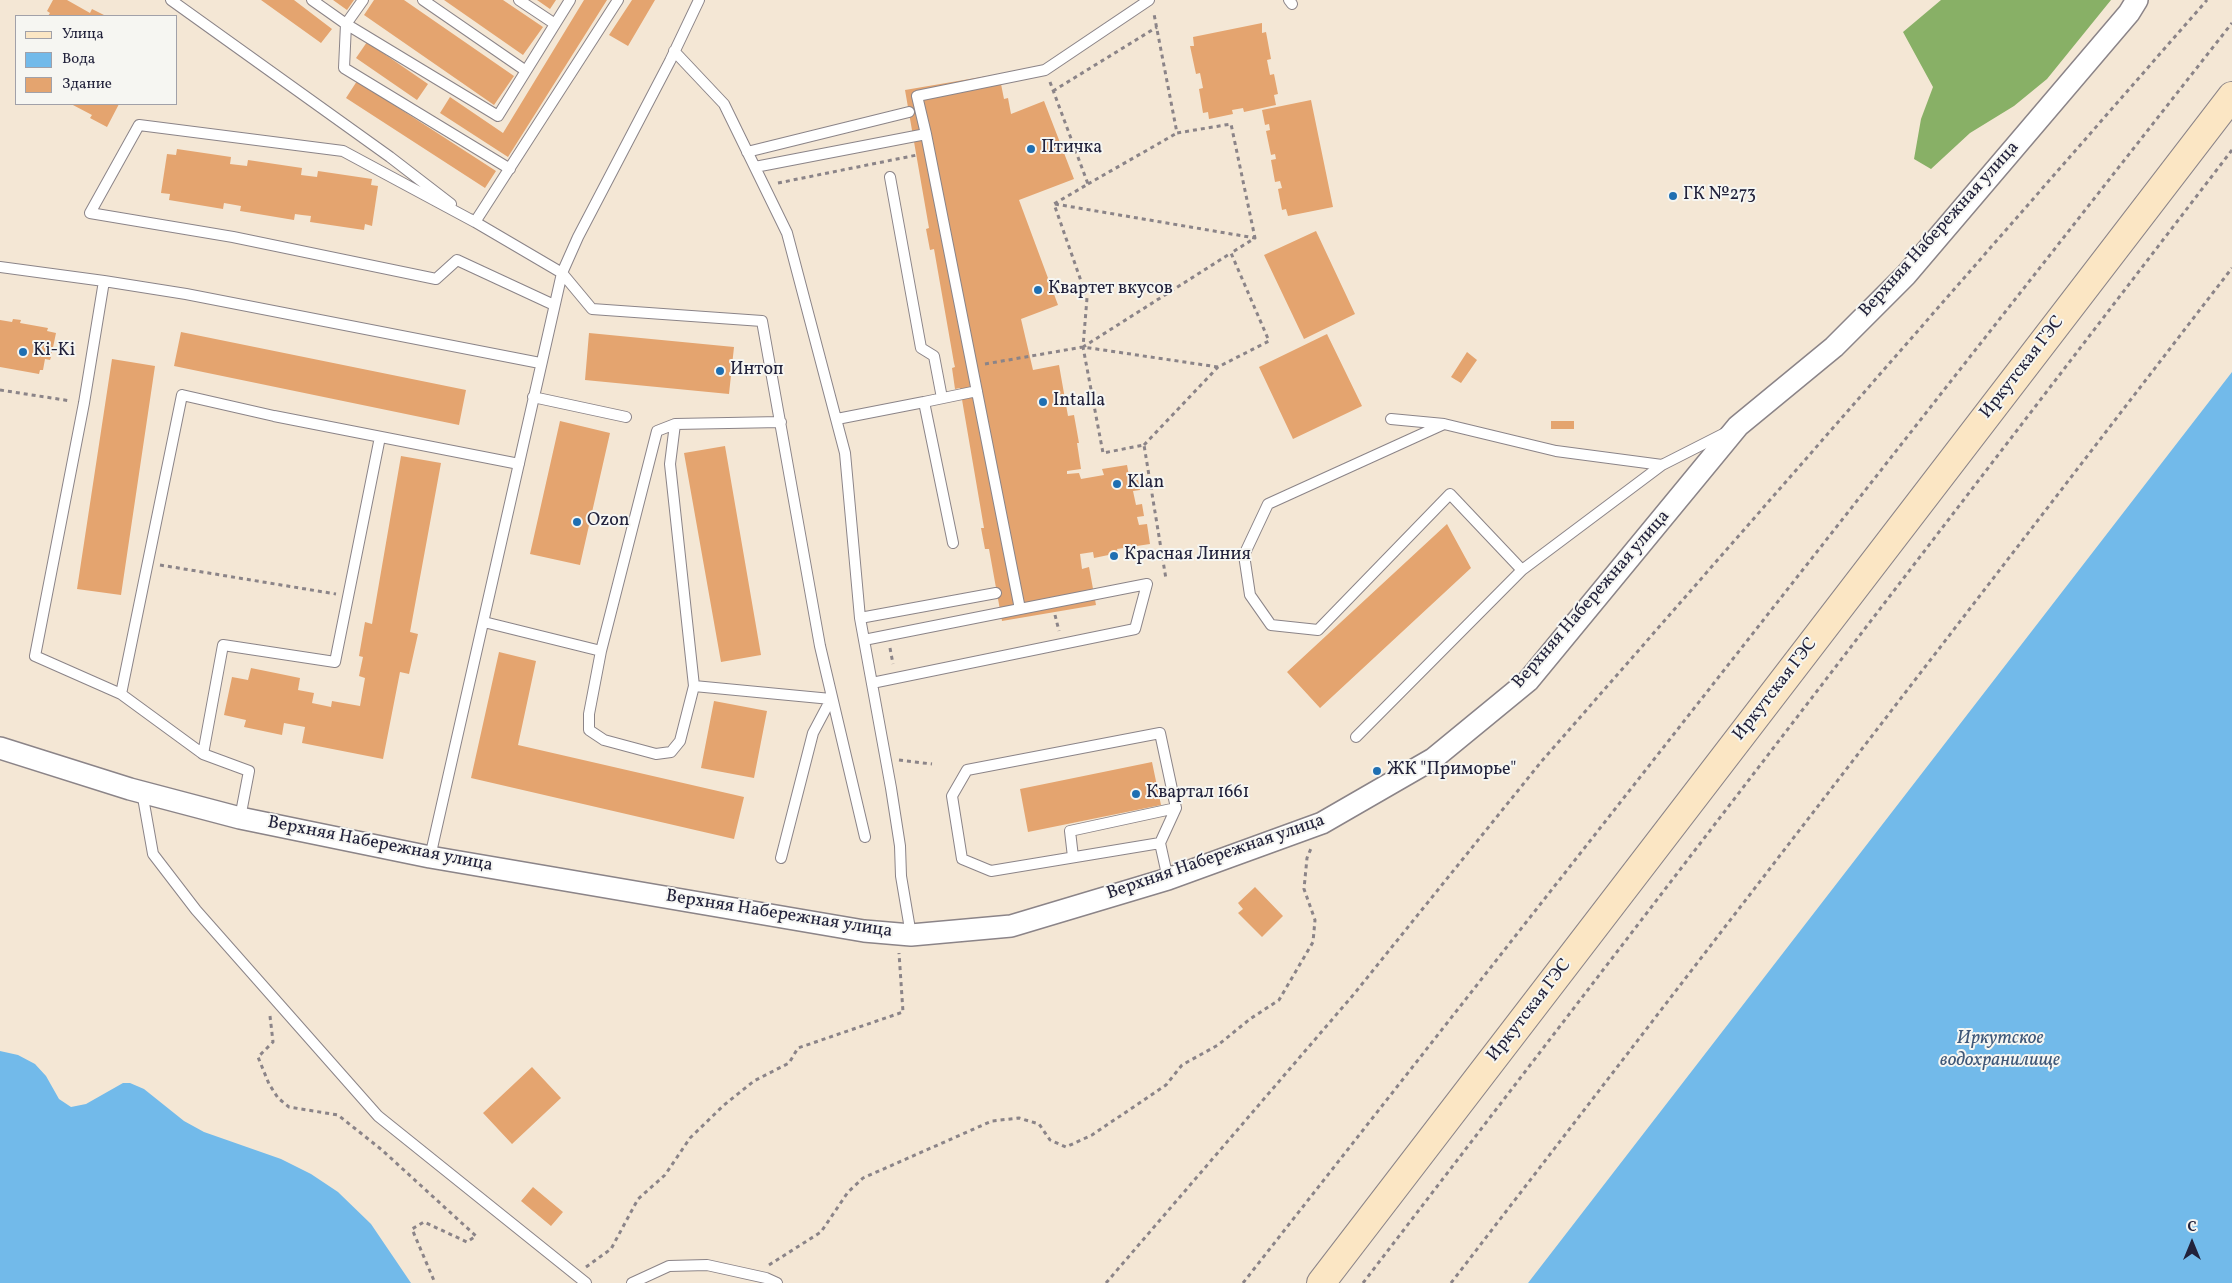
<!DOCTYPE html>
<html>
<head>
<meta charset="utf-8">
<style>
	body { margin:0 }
	#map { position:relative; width:2232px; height:1283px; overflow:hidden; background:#f4e7d5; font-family:Vollkorn,serif }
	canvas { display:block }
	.legend { position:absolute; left:15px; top:15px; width:162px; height:90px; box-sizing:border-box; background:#f6f6f2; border:1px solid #a1a1a9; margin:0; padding:6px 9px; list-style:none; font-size:15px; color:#22223b }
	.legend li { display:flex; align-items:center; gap:10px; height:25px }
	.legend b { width:25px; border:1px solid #a1a1a9 }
	.north { position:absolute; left:2167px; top:1218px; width:50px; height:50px; -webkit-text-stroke:4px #f6f6f2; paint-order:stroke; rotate:0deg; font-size:14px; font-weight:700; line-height:20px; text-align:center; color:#22223b }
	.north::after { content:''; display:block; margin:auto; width:18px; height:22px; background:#22223b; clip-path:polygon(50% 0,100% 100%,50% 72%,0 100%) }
</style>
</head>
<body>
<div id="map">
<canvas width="2232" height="1283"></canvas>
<ul class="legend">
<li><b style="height:6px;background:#fbe6c4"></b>Улица</li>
<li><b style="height:14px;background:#72baea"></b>Вода</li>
<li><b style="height:14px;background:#e4a46f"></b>Здание</li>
</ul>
<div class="north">С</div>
</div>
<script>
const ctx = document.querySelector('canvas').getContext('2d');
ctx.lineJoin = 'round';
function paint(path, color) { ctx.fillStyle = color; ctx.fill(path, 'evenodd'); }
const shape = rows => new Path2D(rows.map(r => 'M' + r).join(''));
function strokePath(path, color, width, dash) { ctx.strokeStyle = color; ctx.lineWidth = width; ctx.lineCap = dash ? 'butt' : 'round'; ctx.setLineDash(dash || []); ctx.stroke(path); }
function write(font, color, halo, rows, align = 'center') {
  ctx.font = font + ' Vollkorn,serif'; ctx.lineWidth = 4; ctx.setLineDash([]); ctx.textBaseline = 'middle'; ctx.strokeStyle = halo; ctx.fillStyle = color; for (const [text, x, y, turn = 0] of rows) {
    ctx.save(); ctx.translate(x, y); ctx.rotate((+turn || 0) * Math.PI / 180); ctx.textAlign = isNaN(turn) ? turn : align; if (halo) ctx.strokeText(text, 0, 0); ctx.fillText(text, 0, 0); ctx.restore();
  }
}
paint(shape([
	[1941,0,2111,0,2047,79,2014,106,1970,133,1931,169,1914,159,1921,119,1933,87,1903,32]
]), '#88b066');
paint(shape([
	[2232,372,2232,1283,1528,1283],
	[0,1051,18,1055,35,1064,46,1076,59,1099,71,1107,86,1104,123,1083,130,1083,144,1089,184,1121,204,1132,281,1159,311,1174,338,1192,371,1224,411,1283,0,1283]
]), '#72baea');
paint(shape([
	[53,0,67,0,90,13,92,9,106,16,48,16,50,13,47,11],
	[261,0,294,0,332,29,321,43],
	[333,0,354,0,347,10],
	[374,0,404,0,514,76,494,105,364,15],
	[444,0,503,0,543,27,523,55],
	[537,0,556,0,550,9],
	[584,0,607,0,508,157,440,113,450,97,503,133],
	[632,0,655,0,628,46,609,35],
	[1262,23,1262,33,1266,32,1271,59,1267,60,1270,75,1274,74,1278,94,1274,95,1276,105,1244,112,1243,108,1232,110,1233,114,1209,119,1208,112,1203,113,1199,89,1203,88,1200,73,1196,74,1190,46,1194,46,1193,37],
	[367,42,428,84,417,100,356,58],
	[999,74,1004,99,1008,98,1011,114,1044,101,1074,179,1019,200,1058,305,1021,319,1033,370,1059,365,1068,416,1074,415,1079,443,1077,443,1081,469,1067,471,1067,474,1079,473,1081,479,1104,475,1102,469,1127,465,1130,481,1138,480,1140,490,1133,491,1136,505,1142,504,1144,516,1137,517,1139,525,1147,524,1150,544,1117,549,1118,553,1094,558,1093,552,1080,554,1082,569,1089,567,1096,605,1002,621,989,549,985,549,981,528,984,528,960,388,955,389,952,368,955,367,954,363,934,249,930,250,926,229,929,228,905,90],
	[357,81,496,171,485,188,346,98],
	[1311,100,1333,207,1288,216,1286,209,1282,210,1278,189,1282,188,1280,181,1275,182,1271,160,1276,159,1275,154,1271,155,1266,131,1270,130,1269,124,1265,125,1262,110],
	[71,104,119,104,107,127,90,118,92,115],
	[177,149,231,157,230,164,247,166,248,160,302,168,301,175,317,177,318,171,372,179,371,185,378,186,372,226,365,224,364,230,310,222,311,216,302,215,295,214,294,220,240,211,241,206,224,203,223,209,169,200,170,194,161,193,167,154,176,155],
	[1316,231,1355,314,1304,339,1264,255],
	[13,319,21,320,20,323,48,328,47,331,56,333,51,357,50,360,45,359,43,370,40,370,39,374,0,367,0,320,12,322],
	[181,332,466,390,459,425,174,366],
	[589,333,734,347,729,394,585,380],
	[1327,334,1362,406,1293,439,1259,367],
	[1467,352,1477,360,1461,383,1451,377],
	[112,359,155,366,121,595,77,589],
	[560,421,610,433,580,565,530,554],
	[1551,421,1574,421,1574,429,1551,429],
	[725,446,761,655,721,662,684,453],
	[401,456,441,463,410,632,418,634,409,674,400,672,383,759,302,743,305,727,284,723,282,735,244,727,246,720,224,715,232,677,248,680,251,668,300,678,298,690,314,693,312,703,331,707,332,701,360,706,365,678,359,676,363,657,359,656,365,622,372,624],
	[1447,524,1471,568,1320,708,1287,672],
	[499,652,536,661,518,745,744,797,734,839,471,778],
	[714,701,767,711,754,778,701,768],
	[1152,762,1161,805,1028,832,1020,789],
	[1255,887,1283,916,1262,937,1238,913,1243,909,1238,903],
	[532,1067,561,1098,512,1144,483,1113],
	[533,1187,563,1212,551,1226,521,1201]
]), '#e4a46f');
const service = shape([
	[171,0,390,157,451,204],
	[312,0,346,24,498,116,570,0],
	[363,0,346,24,344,68,510,169],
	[423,0,526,71],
	[519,0,555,24],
	[1289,0,1292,4],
	[674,51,724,104,787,233,845,453,860,618,891,788,900,846,901,876,911,935],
	[926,134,917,96,1045,70,1149,0],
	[747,152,909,112],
	[755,167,926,134,1020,609,1147,584,1135,629,872,683],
	[890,177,921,348,934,356,942,398],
	[470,219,562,273,578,237,670,61,699,0],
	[0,267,104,281],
	[562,273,592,309,762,321,820,646,865,837],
	[554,305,457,260,436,279,233,237,90,213,139,125,343,151,475,222,618,0],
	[533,397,626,417],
	[924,402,977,391],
	[837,419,924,402,953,543],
	[1391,419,1444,424,1556,451,1662,465],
	[1444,424,1268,504,1244,555,1250,595,1271,625,1318,630,1450,494,1522,570],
	[860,618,996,593],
	[484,622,601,651,657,431,675,424,781,422],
	[864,640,1020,609],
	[601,651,589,714,589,730,604,740,656,754,671,752,680,741,694,686,670,464,675,424],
	[694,686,831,699,813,733,781,858],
	[121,694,35,656,84,403,104,281,186,294,540,363],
	[1356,737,1522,570,1662,465,1725,433],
	[203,754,121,694,182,395,274,416,519,464],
	[142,792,153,854,196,910,378,1116,586,1283],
	[240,818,249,771,203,754,223,645,335,662,380,437],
	[1160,843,991,871,962,859,952,796,967,770,1160,733,1176,808,1160,843,1168,879],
	[430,857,562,273],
	[1073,857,1070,831,1176,808],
	[632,1283,669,1266,707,1265,766,1278,777,1283]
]);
const minor = shape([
	[0,748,130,789,240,818,430,857,864,931,911,935,1011,926,1168,879,1322,823,1433,759,1528,681,1738,426,1834,347,1906,275,2129,13,2137,0]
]);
const secondary = shape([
	[1321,1283,2232,96]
]);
strokePath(service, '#8b8488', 12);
strokePath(minor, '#8b8488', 24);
strokePath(secondary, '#8b8488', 30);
strokePath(shape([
	[1050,82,1088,184,1054,204,1087,298,1083,347,1103,453,1144,445,1166,579],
	[1053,91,1157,27],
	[778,183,917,155],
	[1088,184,1177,133],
	[1055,204,1255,238],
	[985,364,1083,347],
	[1218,367,1083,347,1231,253],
	[0,390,71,401],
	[1144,445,1218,367,1269,341,1231,253,1255,238,1231,124,1177,133,1154,14],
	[160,565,336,594],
	[1055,615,1059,631],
	[890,648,893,664],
	[899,760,932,764],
	[270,1016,273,1042,258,1057,269,1084,278,1098,289,1107,338,1115,382,1150,476,1236,467,1242,424,1222,412,1229,435,1283],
	[769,1265,821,1232,848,1192,863,1178,992,1121,1019,1118,1039,1124,1050,1140,1066,1147,1092,1135,1166,1085,1182,1065,1218,1045,1250,1019,1279,1000,1313,942,1315,920,1304,889,1307,858,1312,846],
	[586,1267,611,1249,638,1199,665,1175,690,1138,724,1105,754,1081,789,1063,798,1048,903,1012,899,953],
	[1106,1283,1354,994,1541,762,2207,0],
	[1243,1283,2232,23],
	[1363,1283,2232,150],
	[1451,1283,2232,268]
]), '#8b8488', 3, [4, 4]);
strokePath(service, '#fff', 10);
strokePath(minor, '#fff', 21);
strokePath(secondary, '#fbe6c4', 28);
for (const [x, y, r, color] of [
	[1031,149,5,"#1f6fb2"],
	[1673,196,5,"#1f6fb2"],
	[1038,290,5,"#1f6fb2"],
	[23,352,5,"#1f6fb2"],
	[720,371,5,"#1f6fb2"],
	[1043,402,5,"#1f6fb2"],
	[1117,484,5,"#1f6fb2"],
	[577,522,5,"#1f6fb2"],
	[1114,556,5,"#1f6fb2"],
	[1377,771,5,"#1f6fb2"],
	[1136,794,5,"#1f6fb2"]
]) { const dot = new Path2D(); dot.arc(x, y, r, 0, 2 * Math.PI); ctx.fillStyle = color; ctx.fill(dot); strokePath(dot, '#f6f6f2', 2); }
write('18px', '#22223b', '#f6f6f2', [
	["Птичка",1041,149],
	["ГК №273",1683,196],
	["Квартет вкусов",1048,290],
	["Ki-Ki",33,352],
	["Интоп",730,371],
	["Intalla",1053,402],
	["Klan",1127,484],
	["Ozon",587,522],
	["Красная Линия",1124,556],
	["ЖК \"Приморье\"",1387,771],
	["Квартал 1661",1146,794]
], 'left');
write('18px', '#22223b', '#f6f6f2', [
	["Верхняя Набережная улица",1940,230,-48],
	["Иркутская ГЭС",2023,368,-52],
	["Верхняя Набережная улица",1592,600,-49],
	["Иркутская ГЭС",1776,690,-52],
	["Верхняя Набережная улица",380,845,11],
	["Верхняя Набережная улица",1216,858,-19],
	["Верхняя Набережная улица",779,915,9],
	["Иркутская ГЭС",1530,1011,-52]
]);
write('italic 19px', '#3e5778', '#f6f6f2', [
	["Иркутское",2000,1040],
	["водохранилище",2000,1062]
]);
</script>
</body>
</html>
